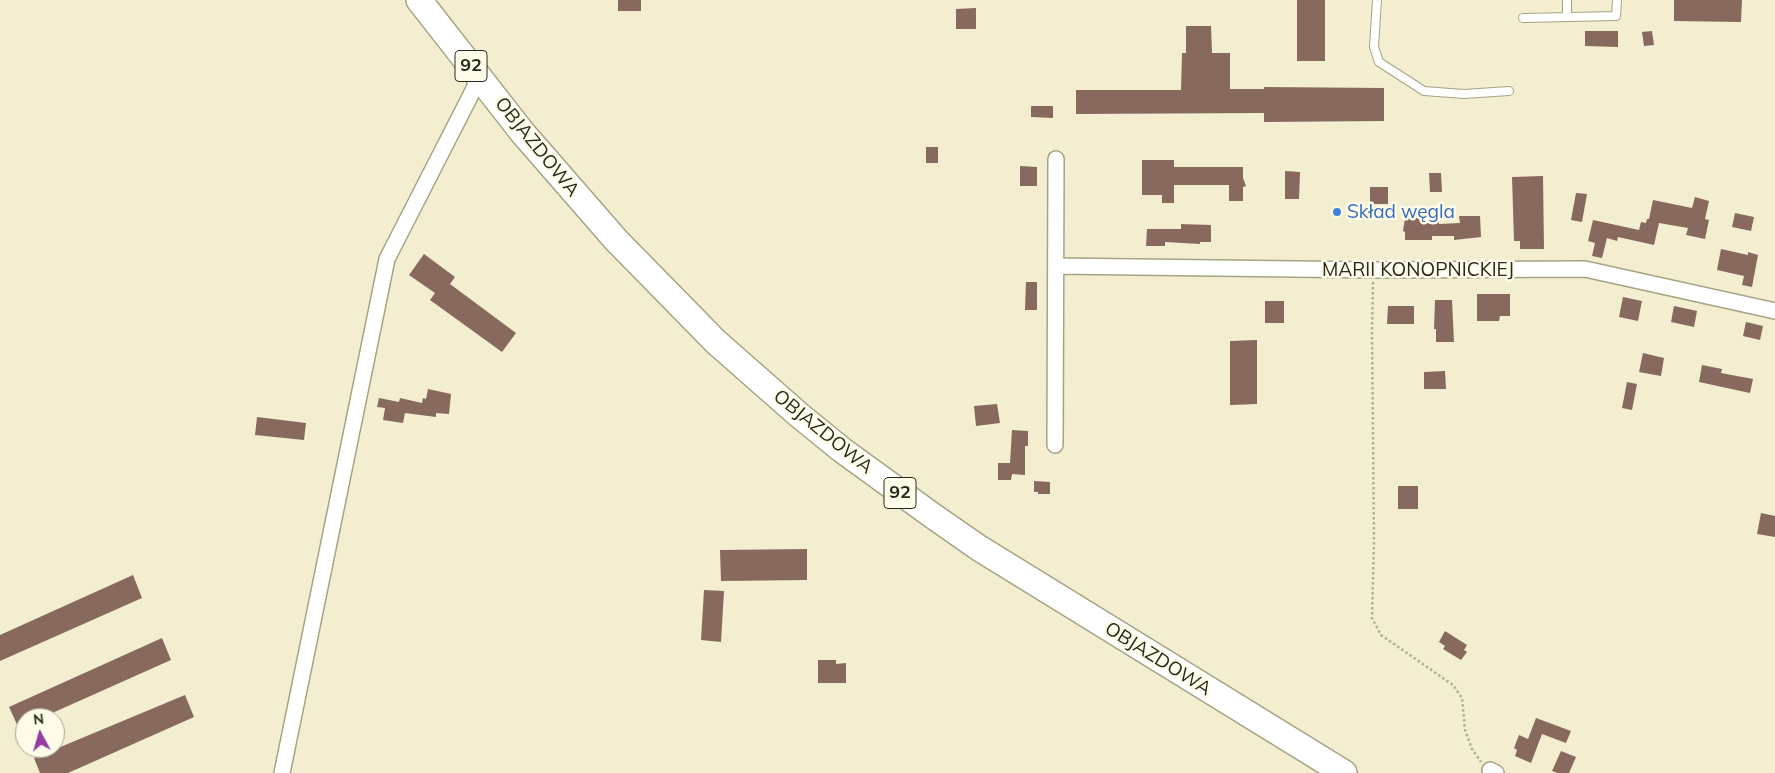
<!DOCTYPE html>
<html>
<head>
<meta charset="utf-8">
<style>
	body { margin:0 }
	#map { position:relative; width:1775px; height:773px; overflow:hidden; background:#f3eecf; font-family:Mulish,sans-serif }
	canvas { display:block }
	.north { position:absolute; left:15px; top:708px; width:50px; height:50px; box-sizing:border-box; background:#fefbe8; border:1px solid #a9a796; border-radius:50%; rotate:354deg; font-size:14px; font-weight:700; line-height:20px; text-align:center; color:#2a281c }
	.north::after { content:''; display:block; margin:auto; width:18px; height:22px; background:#973aa3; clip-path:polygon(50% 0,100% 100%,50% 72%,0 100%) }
</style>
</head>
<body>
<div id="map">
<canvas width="1775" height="773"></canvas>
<div class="north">N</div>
</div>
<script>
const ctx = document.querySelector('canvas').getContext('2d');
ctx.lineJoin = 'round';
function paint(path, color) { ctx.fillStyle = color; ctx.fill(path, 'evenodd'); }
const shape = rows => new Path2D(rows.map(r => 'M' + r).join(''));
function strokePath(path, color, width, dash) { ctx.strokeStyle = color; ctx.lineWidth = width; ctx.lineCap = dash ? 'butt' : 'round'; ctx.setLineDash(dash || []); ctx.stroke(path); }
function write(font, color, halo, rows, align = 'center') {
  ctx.font = font + ' Mulish,sans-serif'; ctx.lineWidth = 5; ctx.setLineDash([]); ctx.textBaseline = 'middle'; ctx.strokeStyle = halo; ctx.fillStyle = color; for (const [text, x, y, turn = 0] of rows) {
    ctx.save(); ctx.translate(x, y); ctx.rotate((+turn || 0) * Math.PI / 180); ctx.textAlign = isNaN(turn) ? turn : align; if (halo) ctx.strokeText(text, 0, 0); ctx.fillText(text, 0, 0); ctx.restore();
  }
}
paint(shape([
	[618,0,641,0,641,11,618,11],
	[1297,0,1325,0,1325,61,1297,61],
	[1674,0,1742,0,1741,22,1674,21],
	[976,8,976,29,956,29,956,9],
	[1186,26,1211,26,1212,53,1230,53,1230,89,1264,89,1264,87,1384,88,1384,121,1264,122,1264,113,1076,114,1076,90,1181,90,1182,53,1186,53],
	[1585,31,1618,31,1618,47,1585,46],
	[1652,31,1654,45,1644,46,1642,32],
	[1031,106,1053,106,1053,118,1031,117],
	[926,147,938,147,938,163,926,163],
	[1142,160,1174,160,1174,167,1243,167,1243,178,1246,186,1243,187,1243,201,1229,201,1229,185,1174,185,1174,203,1162,203,1162,195,1142,195],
	[1020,166,1037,167,1037,186,1020,186],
	[1285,171,1300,172,1299,199,1285,199],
	[1429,173,1441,173,1442,192,1430,192],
	[1543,176,1544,249,1520,249,1520,241,1514,241,1512,177],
	[1370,187,1388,187,1388,204,1370,204],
	[1576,193,1587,194,1582,222,1571,220],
	[1695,197,1709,201,1705,219,1709,220,1705,239,1686,235,1688,228,1659,223,1654,245,1618,237,1617,241,1607,238,1602,258,1592,256,1595,243,1588,241,1593,220,1639,230,1641,222,1646,223,1647,219,1649,219,1653,200,1692,208],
	[1735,213,1754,217,1751,231,1732,227],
	[1459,216,1480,216,1481,237,1454,240,1454,236,1432,236,1432,240,1405,240,1405,232,1403,231,1405,218,1432,218,1432,221,1439,222,1439,224,1460,223],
	[1181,224,1211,225,1211,242,1200,242,1200,244,1165,242,1165,246,1146,246,1147,229,1181,229],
	[1721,249,1748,255,1748,252,1758,255,1752,287,1742,285,1744,276,1717,270],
	[424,254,455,277,450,284,516,333,502,352,430,300,435,293,409,275],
	[1026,282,1037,282,1037,310,1025,310],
	[1477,294,1510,294,1510,316,1500,316,1499,321,1477,321],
	[1623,297,1642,301,1638,321,1619,317],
	[1435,300,1452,300,1454,342,1436,342,1436,329,1434,329],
	[1265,301,1284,301,1284,323,1265,323],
	[1388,306,1414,306,1414,324,1387,324],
	[1674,306,1697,311,1694,327,1671,322],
	[1746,322,1763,326,1760,340,1743,336],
	[1257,340,1257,404,1230,405,1230,341],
	[1643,353,1664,358,1661,376,1639,372],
	[1702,365,1722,369,1721,373,1753,379,1750,393,1699,382],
	[1445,371,1446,389,1424,389,1424,372],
	[1627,382,1637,384,1632,410,1622,408],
	[428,389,451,394,449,414,436,413,436,417,405,413,403,423,383,420,385,408,377,407,379,398,399,402,400,398,422,403,423,398,426,399],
	[997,404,1000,423,976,426,974,406],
	[257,417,306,423,304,440,255,435],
	[1012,430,1028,431,1028,446,1025,446,1025,475,1012,474,1011,480,998,480,998,463,1010,463],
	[1034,481,1050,482,1050,494,1038,494,1038,492,1034,492],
	[1398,486,1418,486,1418,509,1398,509],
	[1761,513,1775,516,1775,537,1757,534],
	[807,549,807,580,721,581,720,550],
	[133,575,142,598,0,661,0,635],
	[704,590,724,591,721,642,701,640],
	[1445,631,1467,645,1464,650,1467,652,1461,660,1443,649,1445,646,1439,642],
	[162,638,171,660,41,718,25,718,25,742,9,707],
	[818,660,836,660,836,664,846,663,846,683,818,683],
	[185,695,194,717,68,773,40,773,34,758],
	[1536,718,1571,731,1566,743,1542,734,1531,763,1515,756,1517,750,1514,748,1519,735,1528,739],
	[1561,751,1576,757,1569,773,1558,773,1552,771]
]), '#87695e');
const lane = shape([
	[1377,0,1374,47,1379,62,1424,91,1464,94,1509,91],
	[1567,0,1567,17],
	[1523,18,1616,16,1617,0]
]);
const street = shape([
	[1057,266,1374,270,1585,269,1775,311],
	[1055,445,1056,159],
	[1490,770,1496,773],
	[282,773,387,259,480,77]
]);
const primary = shape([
	[419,0,522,132,616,240,716,342,799,415,842,450,933,516,979,548,1344,773]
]);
strokePath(lane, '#a7a284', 10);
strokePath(street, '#a7a284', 18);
strokePath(primary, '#a7a284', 28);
strokePath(shape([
	[1373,282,1372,332,1374,540,1372,618,1381,635,1453,685,1462,698,1465,730,1472,749,1481,762]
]), '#b2ae95', 2.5, [2.5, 2.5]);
strokePath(lane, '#fff', 8);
strokePath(street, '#fff', 15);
strokePath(primary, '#fff', 25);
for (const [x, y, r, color] of [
	[1337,212,5,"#3f7fe0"]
]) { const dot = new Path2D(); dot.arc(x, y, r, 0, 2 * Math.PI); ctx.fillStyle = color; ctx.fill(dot); strokePath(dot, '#fefbe8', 2); }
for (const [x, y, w] of [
	[471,66,32],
	[900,493,32]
]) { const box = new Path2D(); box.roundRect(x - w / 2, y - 15.5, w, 31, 4); ctx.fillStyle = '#fefbe8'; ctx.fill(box); strokePath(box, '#2a281c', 1); }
write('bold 18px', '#2a281c', null, [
	["92",471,66],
	["92",900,493]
]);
write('19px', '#2a281c', '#fefbe8', [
	["OBJAZDOWA",537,147,51],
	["MARII KONOPNICKIEJ",1418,270],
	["OBJAZDOWA",823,432,39],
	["OBJAZDOWA",1158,659,32]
]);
write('19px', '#366cbe', '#fefbe8', [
	["Skład węgla",1347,212]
], 'left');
</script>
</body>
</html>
